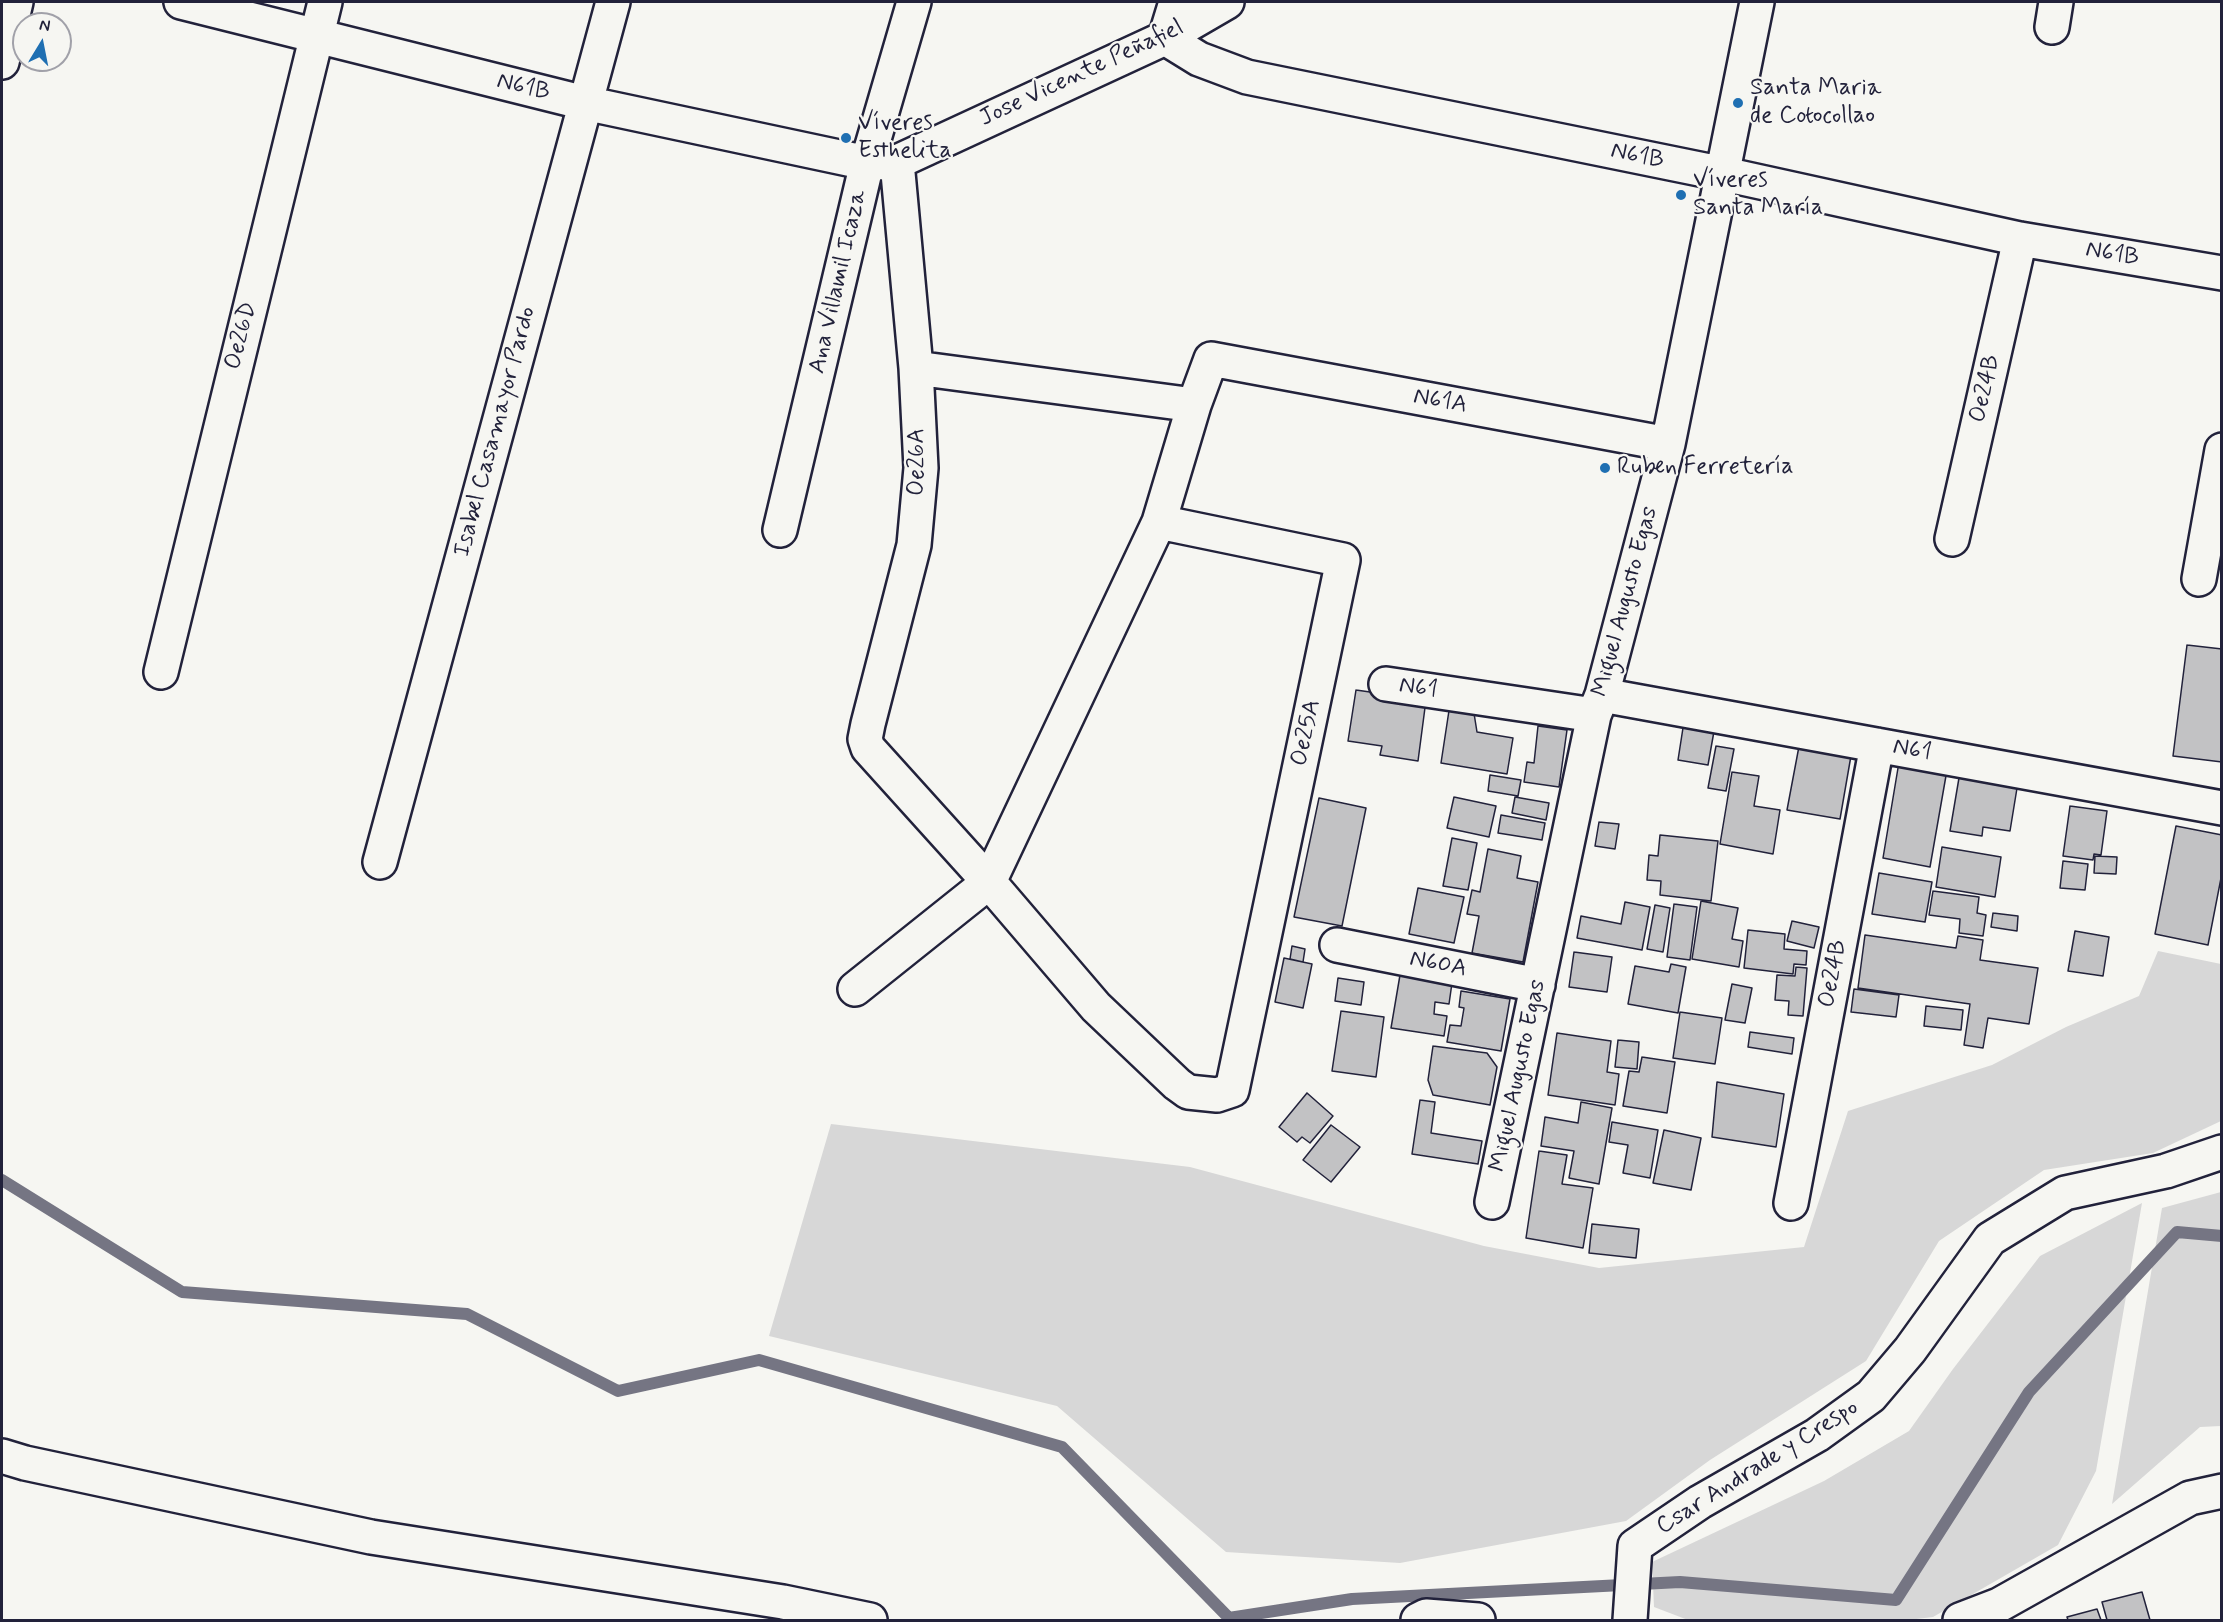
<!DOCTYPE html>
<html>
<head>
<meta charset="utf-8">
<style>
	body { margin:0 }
	#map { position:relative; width:2223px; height:1622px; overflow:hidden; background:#f6f6f2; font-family:Mynerve,sans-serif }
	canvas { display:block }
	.frame { position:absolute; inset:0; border:3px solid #22223b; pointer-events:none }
	.north { position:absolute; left:12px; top:12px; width:60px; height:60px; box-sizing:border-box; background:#f6f6f2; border:2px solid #a1a1a9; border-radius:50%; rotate:10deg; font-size:16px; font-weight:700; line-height:24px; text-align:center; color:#22223b }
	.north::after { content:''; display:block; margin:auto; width:21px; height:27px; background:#1f6fb2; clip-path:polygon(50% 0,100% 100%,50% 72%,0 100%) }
</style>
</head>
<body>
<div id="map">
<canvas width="2223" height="1622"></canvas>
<div class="frame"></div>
<div class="north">N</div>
</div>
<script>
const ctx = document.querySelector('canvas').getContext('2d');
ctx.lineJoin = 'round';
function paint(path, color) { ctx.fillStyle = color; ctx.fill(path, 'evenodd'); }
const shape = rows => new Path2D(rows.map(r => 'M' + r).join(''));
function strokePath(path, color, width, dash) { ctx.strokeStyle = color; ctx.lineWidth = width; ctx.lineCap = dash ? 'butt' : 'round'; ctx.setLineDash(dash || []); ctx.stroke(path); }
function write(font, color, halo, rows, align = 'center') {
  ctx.font = font + ' Mynerve,sans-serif'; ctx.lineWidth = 4.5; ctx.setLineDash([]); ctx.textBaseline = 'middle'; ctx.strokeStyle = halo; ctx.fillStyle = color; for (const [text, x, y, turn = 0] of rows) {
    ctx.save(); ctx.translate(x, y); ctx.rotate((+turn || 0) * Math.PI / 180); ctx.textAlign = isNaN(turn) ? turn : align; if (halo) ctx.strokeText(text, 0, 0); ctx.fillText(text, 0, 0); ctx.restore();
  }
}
paint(shape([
	[2158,951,2221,964,2221,1121,2153,1153,2044,1170,1939,1241,1866,1361,1710,1460,1626,1521,1400,1563,1226,1552,1057,1406,769,1336,831,1124,1190,1167,1484,1246,1599,1268,1804,1247,1848,1111,1992,1065,2066,1027,2139,996],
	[2221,1192,2221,1426,2200,1427,2112,1504,2162,1208],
	[2142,1203,2096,1471,2058,1545,1933,1617,1908,1620,1688,1620,1654,1607,1652,1562,1824,1481,1909,1431,1953,1369,2040,1256]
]), '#d7d7d7');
strokePath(shape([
	[2,1180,182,1292,467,1314,618,1391,759,1360,1062,1447,1229,1618,1352,1599,1680,1582,1896,1600,2029,1392,2177,1232,2222,1236]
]), '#757583', 12);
const building = shape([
	[2187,645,2222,649,2222,762,2173,756,2187,645],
	[1356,690,1426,700,1418,761,1380,755,1382,746,1348,741,1356,690],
	[1450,704,1473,707,1477,732,1513,738,1507,774,1441,763,1450,704],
	[1685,715,1716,720,1708,765,1678,760,1685,715],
	[1538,726,1567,730,1559,787,1524,782,1527,762,1534,763,1538,726],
	[1800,741,1852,750,1840,819,1787,810,1800,741],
	[1716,746,1734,749,1726,791,1708,788,1716,746],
	[1899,762,1947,770,1930,867,1883,858,1899,762],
	[1732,772,1759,776,1754,806,1780,810,1773,854,1720,844,1732,772],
	[1960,772,2018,782,2010,831,1983,827,1982,836,1950,831,1960,772],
	[1490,775,1521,780,1518,796,1488,791,1490,775],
	[1454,797,1496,806,1489,837,1447,828,1454,797],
	[1515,797,1549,803,1546,820,1512,813,1515,797],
	[1319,798,1366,808,1342,926,1294,917,1319,798],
	[2070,806,2107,811,2101,855,2094,854,2093,860,2063,856,2070,806],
	[1501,815,1545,823,1542,840,1498,833,1501,815],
	[1599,822,1619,824,1615,849,1595,846,1599,822],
	[2176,826,2222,835,2222,873,2208,945,2155,934,2176,826],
	[1660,835,1718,841,1711,901,1660,895,1661,881,1647,880,1649,855,1658,856,1660,835],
	[1452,838,1477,843,1468,890,1443,886,1452,838],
	[1942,847,2001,857,1995,897,1936,887,1942,847],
	[1488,849,1521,856,1517,878,1538,882,1523,962,1472,953,1479,916,1467,914,1472,890,1480,892,1488,849],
	[2095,856,2117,857,2116,874,2094,873,2095,856],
	[2063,861,2088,864,2085,890,2060,888,2063,861],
	[1879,873,1932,882,1925,922,1872,914,1879,873],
	[1418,888,1464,897,1454,943,1409,934,1418,888],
	[1933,891,1979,897,1977,913,1986,915,1983,936,1959,933,1960,919,1929,915,1933,891],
	[1701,901,1738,908,1732,939,1743,941,1739,967,1692,959,1701,901],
	[1625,902,1650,907,1642,950,1577,938,1581,916,1621,924,1625,902],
	[1674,904,1697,907,1690,960,1667,957,1674,904],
	[1655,905,1670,908,1663,952,1647,949,1655,905],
	[1993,913,2018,916,2017,931,1991,927,1993,913],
	[1792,921,1819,927,1814,948,1787,941,1792,921],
	[1748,930,1785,934,1784,949,1807,951,1806,965,1794,964,1793,974,1744,968,1748,930],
	[2075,931,2109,937,2103,976,2068,971,2075,931],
	[1865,935,1956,948,1958,936,1983,940,1980,960,2038,968,2029,1024,1988,1018,1983,1048,1964,1045,1970,1004,1858,988,1865,935],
	[1292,946,1305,949,1303,962,1290,959,1292,946],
	[1574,952,1612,957,1607,992,1569,987,1574,952],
	[1284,958,1312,964,1303,1008,1275,1002,1284,958],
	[1671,964,1686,967,1678,1013,1628,1004,1635,966,1669,972,1671,964],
	[1796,967,1807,968,1803,1016,1788,1015,1789,1001,1775,1000,1777,975,1795,976,1796,967],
	[1400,975,1452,983,1449,1004,1435,1002,1434,1014,1447,1016,1444,1036,1391,1028,1400,975],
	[1338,978,1364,982,1361,1005,1335,1001,1338,978],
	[1732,984,1752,988,1745,1023,1725,1020,1732,984],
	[1854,989,1899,995,1896,1017,1851,1012,1854,989],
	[1461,991,1510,999,1501,1051,1447,1042,1450,1025,1461,1026,1464,1008,1459,1007,1461,991],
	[1926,1006,1963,1010,1961,1030,1924,1026,1926,1006],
	[1341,1011,1384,1017,1376,1077,1332,1071,1341,1011],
	[1680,1012,1722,1018,1715,1064,1673,1058,1680,1012],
	[1750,1032,1794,1038,1792,1054,1748,1047,1750,1032],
	[1557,1033,1611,1041,1607,1072,1619,1074,1615,1105,1548,1095,1557,1033],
	[1618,1040,1639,1042,1637,1069,1615,1067,1618,1040],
	[1433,1046,1487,1053,1497,1067,1490,1105,1433,1095,1428,1080,1433,1046],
	[1642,1057,1675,1062,1667,1113,1623,1106,1629,1071,1639,1072,1642,1057],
	[1717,1082,1784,1094,1776,1147,1712,1137,1717,1082],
	[1307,1093,1333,1116,1310,1143,1302,1137,1297,1142,1279,1127,1307,1093],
	[1420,1100,1435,1102,1431,1133,1482,1141,1478,1164,1412,1154,1420,1100],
	[1581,1102,1612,1108,1599,1184,1569,1178,1574,1151,1541,1146,1545,1117,1578,1123,1581,1102],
	[1612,1122,1658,1130,1650,1178,1623,1173,1628,1145,1609,1142,1612,1122],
	[1331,1125,1360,1147,1331,1182,1303,1160,1331,1125],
	[1664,1130,1701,1138,1691,1190,1653,1183,1664,1130],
	[1539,1151,1567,1155,1562,1184,1593,1188,1583,1248,1526,1238,1539,1151],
	[1592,1224,1639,1229,1636,1258,1589,1253,1592,1224],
	[2142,1592,2150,1620,2107,1620,2102,1602,2142,1592],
	[2097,1609,2101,1620,2068,1620,2067,1617,2097,1609]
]);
paint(building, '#c2c2c4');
strokePath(building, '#22223b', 1.5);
const minor = shape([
	[181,2,585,103,867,163,897,162,1165,38,1227,2],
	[1176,2,1165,38,1199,59,1247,77,1724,174,2020,239,2222,273],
	[2052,27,2056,2],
	[2,62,16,2],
	[897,162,916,368,921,468,914,545,868,724,865,739,868,748,989,882,1096,1007,1177,1084,1188,1092,1217,1095,1232,1090,1343,560,1159,522],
	[916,368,1194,405],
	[780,530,867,163,914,2],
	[1952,539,2020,239],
	[2199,579,2222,450],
	[161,672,325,2],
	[1386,684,1594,715],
	[1602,695,2222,808],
	[380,862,613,2],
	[1337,945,1538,985],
	[855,989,989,882,1159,522,1194,405,1211,359,1668,444],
	[1492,1202,1594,715,1602,695,1668,444,1757,2],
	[1791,1203,1877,745],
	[2,1456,25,1463,371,1537,783,1602,870,1620],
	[1418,1620,1426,1616,1478,1620],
	[1630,1620,1635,1546,1700,1502,1817,1435,1871,1396,1910,1350,1990,1239,2065,1193,2166,1171,2222,1152],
	[1960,1620,1999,1605,2190,1498,2222,1491]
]);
strokePath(minor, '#22223b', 38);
strokePath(minor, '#f6f6f2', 33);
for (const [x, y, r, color] of [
	[1738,103,6,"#1f6fb2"],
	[846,138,6,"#1f6fb2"],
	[1681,195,6,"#1f6fb2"],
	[1605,468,6,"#1f6fb2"]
]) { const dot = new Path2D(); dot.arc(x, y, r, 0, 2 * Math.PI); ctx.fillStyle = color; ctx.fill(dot); strokePath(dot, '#f6f6f2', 2); }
write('24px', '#22223b', '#f6f6f2', [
	["Jose Vicente Peñafiel",1082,74,-25],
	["N61B",523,88,14],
	["N61B",1637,157,12],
	["N61B",2112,255,10],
	["Ana Villamil Icaza",839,282,-77],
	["Oe26D",242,336,-76],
	["Oe24B",1986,389,-77],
	["N61A",1440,402,10],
	["Isabel Casamayor Pardo",496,432,-75],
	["Oe26A",918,462,-90],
	["Miguel Augusto Egas",1626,602,-75],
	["N61",1418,689,8],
	["Oe25A",1307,733,-78],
	["N61",1912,751,10],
	["N60A",1438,965,11],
	["Oe24B",1834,974,-79],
	["Miguel Augusto Egas",1519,1076,-78],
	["Csar Andrade y Crespo",1758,1468,-32]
]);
write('24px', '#22223b', '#f6f6f2', [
	["Santa Maria",1750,89],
	["de Cotocollao",1750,117],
	["Víveres",858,124],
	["Esthelita",858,152],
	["Víveres",1693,181],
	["Santa María",1693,209],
	["Ruben Ferretería",1617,468]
], 'left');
</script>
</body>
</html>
